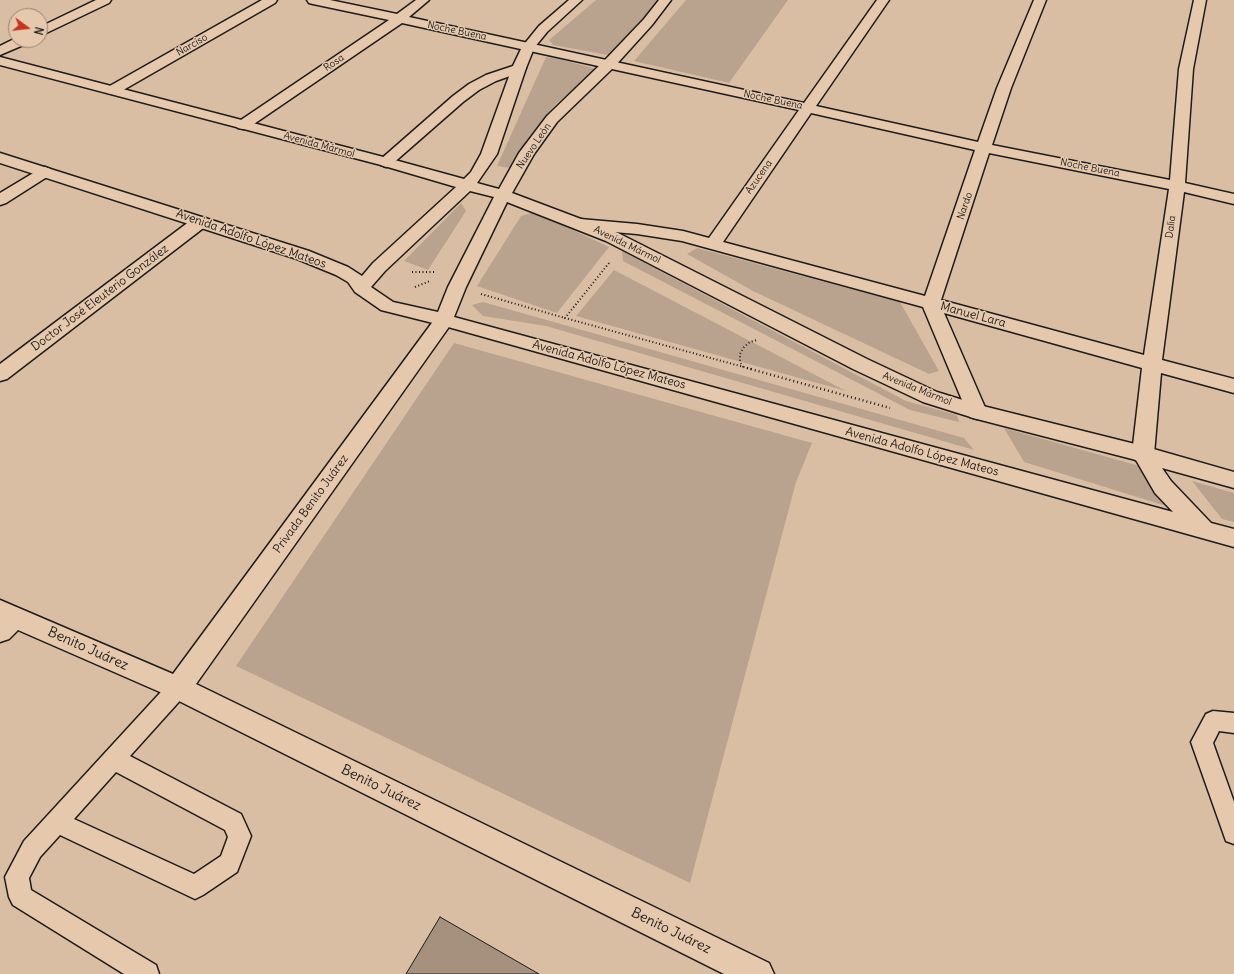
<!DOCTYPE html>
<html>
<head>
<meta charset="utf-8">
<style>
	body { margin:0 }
	#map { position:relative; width:1234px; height:974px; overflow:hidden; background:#dabea4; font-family:Delius,sans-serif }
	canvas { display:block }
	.north { position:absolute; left:8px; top:8px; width:40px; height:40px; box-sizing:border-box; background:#e6c8ad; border:1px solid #958373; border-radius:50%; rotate:105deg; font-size:11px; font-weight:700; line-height:16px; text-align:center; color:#1c1c1c }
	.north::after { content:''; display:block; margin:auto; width:14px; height:18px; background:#c8321e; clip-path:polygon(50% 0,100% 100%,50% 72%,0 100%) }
</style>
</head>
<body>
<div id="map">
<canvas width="1234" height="974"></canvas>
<div class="north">N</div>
</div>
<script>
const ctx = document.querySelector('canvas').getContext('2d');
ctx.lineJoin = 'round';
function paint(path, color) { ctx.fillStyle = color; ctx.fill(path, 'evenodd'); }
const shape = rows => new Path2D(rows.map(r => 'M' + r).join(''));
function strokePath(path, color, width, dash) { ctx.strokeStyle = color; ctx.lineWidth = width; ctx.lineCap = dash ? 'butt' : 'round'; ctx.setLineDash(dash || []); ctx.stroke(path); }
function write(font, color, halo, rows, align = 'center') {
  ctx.font = font + ' Delius,sans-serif'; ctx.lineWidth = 3; ctx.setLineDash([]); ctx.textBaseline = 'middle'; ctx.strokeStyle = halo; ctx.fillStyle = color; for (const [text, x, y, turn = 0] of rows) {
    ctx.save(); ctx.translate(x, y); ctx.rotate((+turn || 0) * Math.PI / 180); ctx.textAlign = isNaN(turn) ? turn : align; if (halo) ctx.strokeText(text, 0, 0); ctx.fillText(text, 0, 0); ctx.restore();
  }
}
paint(shape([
	[596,0,660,0,613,56,553,45,549,40],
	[686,0,788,0,729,83,634,61],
	[546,57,556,58,596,69,554,106,527,140,511,168,497,166],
	[461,203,466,211,428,270,404,261],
	[535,212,609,247,557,313,477,286,521,216],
	[697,248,900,302,939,371,929,374,753,291,687,254],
	[622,251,906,401,957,415,959,422,910,410,623,261],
	[614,270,846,391,576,316],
	[483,302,964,438,974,450,546,326,483,316,472,305],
	[454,343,812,443,796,482,690,883,236,666],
	[1004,428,1143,467,1176,509,1024,462],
	[1192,481,1234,493,1234,522,1222,519]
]), '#baa38e');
const building = shape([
	[440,917,539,974,406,974,440,917]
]);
paint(building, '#a5917e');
strokePath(building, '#1c1c1c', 1);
const service = shape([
	[178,679,185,681,188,688,185,695,130,756,241,814,251,836,237,872,203,895,195,899,60,835,40,857,29,878,31,890,156,965,159,974,124,974,13,905,9,897,5,877,24,841,171,681,178,679],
	[116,772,225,830,228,837,221,856,194,874,74,819,116,772],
	[1213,711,1234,713,1234,733,1219,731,1213,743,1234,802,1234,844,1226,841,1191,742,1206,714,1213,711]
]);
const minor = shape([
	[96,0,111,0,109,3,40,36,40,27,96,0],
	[262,0,277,0,275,3,118,93,113,94,108,93,106,90,108,87,262,0],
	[307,0,330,0,397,14,416,0,429,0,409,17,804,103,877,0,889,0,816,106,978,142,997,88,1034,0,1046,0,1011,88,992,145,1170,180,1179,69,1194,0,1206,0,1193,69,1185,183,1234,194,1234,204,1184,192,1162,360,1234,379,1234,393,1161,373,1154,454,1151,460,1143,462,1135,460,1132,454,1142,368,944,313,987,412,984,417,977,419,970,417,967,412,923,307,682,241,637,234,580,229,574,228,572,224,574,220,580,219,637,224,683,231,709,238,799,110,402,23,248,128,243,129,238,128,236,125,238,122,389,20,313,4,309,3,307,0],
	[811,113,975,150,925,296,723,242,811,113],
	[989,153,1169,189,1144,355,941,300,989,153],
	[16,38,16,40,29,40,28,43,0,55,0,46,16,38],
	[519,64,524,65,526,68,524,71,496,81,479,90,463,102,391,165,386,167,381,165,378,162,381,159,453,96,469,84,486,75,519,64],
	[45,167,50,169,53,172,50,175,6,203,0,205,0,193,40,169,45,167],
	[200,217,206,218,208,222,206,226,7,379,0,381,0,364,194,218,200,217],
	[444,314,451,316,453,320,451,324,196,684,769,963,774,974,724,974,169,696,18,630,9,639,0,642,0,600,173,674,437,316,444,314]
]);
const tertiary = shape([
	[569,0,582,0,547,32,534,48,526,68,497,154,477,183,499,189,519,153,547,116,604,61,644,19,659,0,671,0,652,25,614,67,557,122,534,154,512,193,618,233,867,359,937,392,979,405,1143,446,1234,472,1234,488,1162,468,1171,481,1211,523,1234,529,1234,547,441,325,381,310,355,292,348,282,336,275,297,259,0,163,0,153,309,251,348,267,362,276,373,263,456,187,381,165,0,65,0,57,391,159,464,179,471,172,481,154,512,68,522,47,539,26,569,0],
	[470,191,494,197,448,287,438,312,393,302,371,287,385,271,470,191],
	[507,202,606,241,853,369,923,402,977,419,1136,460,1155,493,1173,512,454,317,466,287,507,202]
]);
strokePath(service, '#1c1c1c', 3);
strokePath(minor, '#1c1c1c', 3);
strokePath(tertiary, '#1c1c1c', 3);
strokePath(shape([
	[609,263,565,318,751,369],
	[412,272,435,272],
	[415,287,430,281],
	[481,294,565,318],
	[743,367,740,362,740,354,744,347,750,342,757,340]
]), '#1c1c1c', 2, [1, 2.5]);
strokePath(shape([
	[747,368,890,408]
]), '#1c1c1c', 2.5, [1, 3]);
paint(service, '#e6c8ad');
paint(minor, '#e6c8ad');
paint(tertiary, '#e6c8ad');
write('10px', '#1c1c1c', '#e6c8ad', [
	["Noche Buena",457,31,12],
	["Narciso",192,45,-30],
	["Rosa",334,63,-34],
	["Noche Buena",773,100,12],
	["Avenida Mármol",319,145,15],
	["Nuevo León",534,146,-56],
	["Noche Buena",1090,168,11],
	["Azucena",759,177,-55],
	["Nardo",965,206,-71],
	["Dalia",1171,227,-82],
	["Avenida Mármol",627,245,26],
	["Avenida Mármol",917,389,22]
]);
write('12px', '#1c1c1c', '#e6c8ad', [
	["Avenida Adolfo López Mateos",251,239,19],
	["Doctor José Eleuterio González",100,298,-37],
	["Manuel Lara",973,315,15],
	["Avenida Adolfo López Mateos",609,365,15],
	["Avenida Adolfo López Mateos",922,452,15],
	["Privada Benito Juárez",311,504,-54]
]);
write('14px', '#1c1c1c', '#e6c8ad', [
	["Benito Juárez",88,649,24],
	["Benito Juárez",381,788,26],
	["Benito Juárez",671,931,26]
]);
</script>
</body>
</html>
